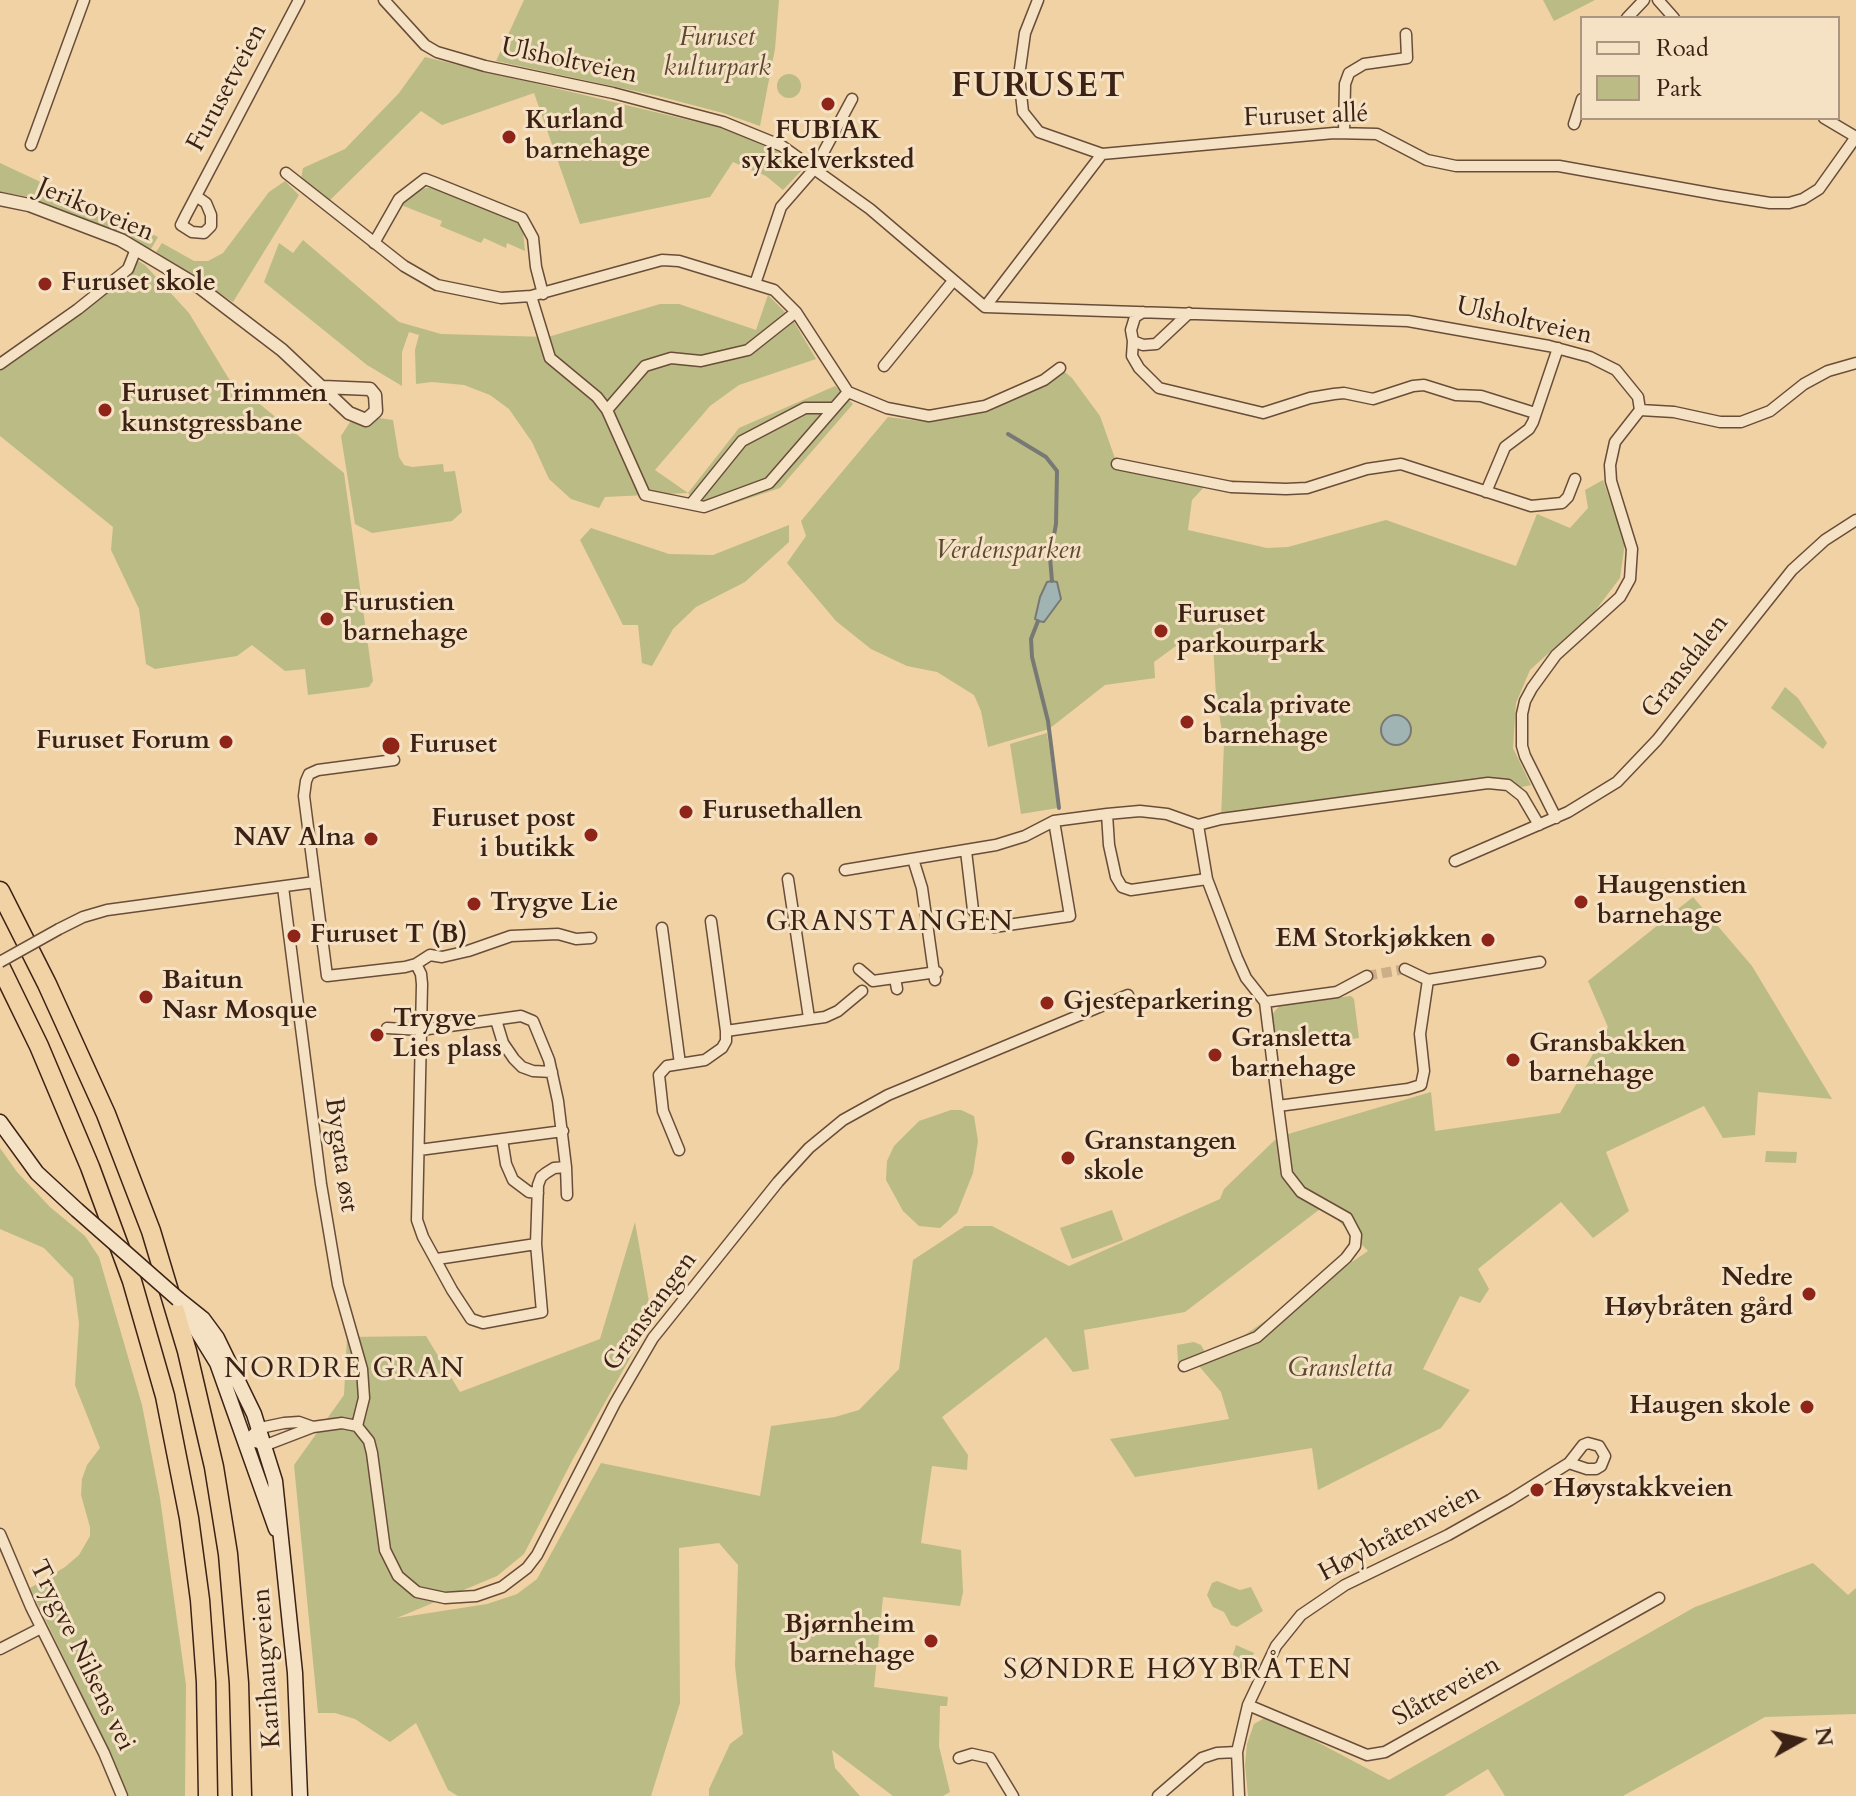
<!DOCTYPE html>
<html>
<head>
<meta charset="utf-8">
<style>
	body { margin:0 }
	#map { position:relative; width:1856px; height:1796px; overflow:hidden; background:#f0d2a5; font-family:Cardo,serif }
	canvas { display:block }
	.legend { position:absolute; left:1580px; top:16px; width:260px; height:104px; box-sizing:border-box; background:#f5e2c4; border:2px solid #ab957e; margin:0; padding:10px 14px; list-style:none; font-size:24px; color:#3c2115 }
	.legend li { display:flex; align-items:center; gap:16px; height:40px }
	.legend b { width:40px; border:2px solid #ab957e }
	.north { position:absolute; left:1760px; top:1700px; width:80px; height:80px; -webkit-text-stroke:6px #f5e2c4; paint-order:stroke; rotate:82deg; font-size:22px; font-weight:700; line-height:32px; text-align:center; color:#3c2115 }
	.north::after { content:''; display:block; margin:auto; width:28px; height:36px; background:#3c2115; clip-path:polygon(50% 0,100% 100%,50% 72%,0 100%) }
</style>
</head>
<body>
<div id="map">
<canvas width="1856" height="1796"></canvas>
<ul class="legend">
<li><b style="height:10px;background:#f5e2c4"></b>Road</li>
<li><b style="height:22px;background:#bbbb86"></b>Park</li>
</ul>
<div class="north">N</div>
</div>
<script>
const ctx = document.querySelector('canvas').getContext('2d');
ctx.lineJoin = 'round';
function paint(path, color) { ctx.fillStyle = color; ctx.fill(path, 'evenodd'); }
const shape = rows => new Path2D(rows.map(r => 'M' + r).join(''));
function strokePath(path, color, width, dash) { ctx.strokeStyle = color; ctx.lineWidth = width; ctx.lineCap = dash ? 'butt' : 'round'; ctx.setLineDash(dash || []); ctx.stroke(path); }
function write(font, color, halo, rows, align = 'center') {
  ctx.font = font + ' Cardo,serif'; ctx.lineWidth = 6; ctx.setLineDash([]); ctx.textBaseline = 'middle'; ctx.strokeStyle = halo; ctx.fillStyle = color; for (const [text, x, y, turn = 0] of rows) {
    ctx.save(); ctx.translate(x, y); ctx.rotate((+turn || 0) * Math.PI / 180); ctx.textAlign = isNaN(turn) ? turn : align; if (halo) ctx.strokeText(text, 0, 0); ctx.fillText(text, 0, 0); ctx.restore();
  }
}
paint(shape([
	[524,0,779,0,775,49,760,126,723,113,658,96,496,61],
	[1543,0,1595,0,1554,21],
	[425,57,722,128,779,152,803,169,783,190,766,176,733,162,710,197,580,224,534,93,442,125,421,111,327,203,301,179,303,168,345,149,399,93],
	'777 86a12 12 0 1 1 24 0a12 12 0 1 1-24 0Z',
	[0,163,158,237,151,249,30,197,0,192],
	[285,181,299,195,233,302,156,252,162,243,194,261,208,261,223,253,269,192],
	[432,187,517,222,523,230,525,251,507,243,506,248,484,238,481,243,440,226,442,221,401,205,420,189],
	[303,240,399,322,441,334,548,337,660,304,679,304,756,330,768,295,793,320,816,359,739,385,710,406,655,470,688,493,739,428,835,386,853,404,780,488,705,513,688,493,605,497,599,508,571,499,549,479,532,442,509,409,490,395,464,385,432,382,416,384,415,350,419,335,409,332,402,352,402,386,367,365,264,282,279,243,293,253],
	[133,258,145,265,189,313,229,379,344,473,373,681,369,687,308,695,305,669,285,671,252,645,237,656,155,669,146,664,139,609,111,550,113,527,0,436,0,364,78,309],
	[1060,368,1072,378,1100,416,1117,464,1208,483,1192,500,1188,530,1267,548,1288,547,1386,520,1516,566,1537,514,1570,528,1588,508,1585,490,1603,480,1625,543,1620,578,1595,611,1530,670,1516,703,1513,748,1531,785,1518,788,1508,785,1221,819,1224,743,1216,696,1213,644,1180,643,1154,662,1155,678,1105,685,1049,729,988,747,981,711,974,695,937,672,907,666,871,649,836,621,787,563,806,536,801,521,888,417,927,422,988,412,1024,395],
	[379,418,393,420,399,457,404,465,412,467,443,464,444,472,455,471,462,512,452,521,372,533,355,524,341,436,350,422,367,425],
	[789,525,789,542,745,582,696,607,673,629,652,666,642,663,638,625,623,625,580,540,591,528,669,554,713,555],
	[1785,687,1798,698,1827,743,1823,749,1771,708],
	[1047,733,1058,808,1021,814,1010,744],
	[1693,897,1752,966,1832,1099,1758,1092,1755,1135,1723,1138,1704,1106,1606,1152,1629,1211,1593,1238,1561,1202,1478,1269,1489,1289,1480,1303,1460,1296,1423,1369,1470,1390,1441,1428,1318,1490,1312,1448,1135,1477,1110,1439,1229,1419,1221,1392,1199,1366,1368,1251,1324,1206,1185,1312,1084,1330,1089,1369,1073,1372,1046,1337,942,1417,968,1455,967,1470,932,1466,921,1543,961,1550,963,1592,960,1606,883,1597,874,1687,948,1697,947,1706,940,1706,939,1746,950,1792,943,1796,893,1796,832,1750,835,1768,860,1796,709,1796,709,1789,730,1744,743,1734,735,1666,738,1565,719,1543,679,1548,680,1703,651,1796,458,1796,448,1790,416,1723,390,1742,355,1719,335,1713,318,1713,294,1465,344,1395,347,1337,426,1336,460,1392,600,1339,635,1222,652,1319,573,1459,524,1554,497,1576,397,1618,487,1604,517,1594,537,1579,601,1463,760,1496,771,1426,835,1417,859,1410,899,1369,913,1260,965,1226,992,1226,1069,1266,1220,1199,1224,1189,1278,1137,1431,1092,1435,1131,1560,1113,1608,1027,1588,981],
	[1351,996,1354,999,1359,1038,1278,1049,1274,1047,1269,1018,1280,1005],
	[951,1110,961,1110,974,1116,978,1141,973,1173,957,1213,940,1228,919,1226,903,1211,886,1180,887,1161,894,1146,919,1121],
	[0,1148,17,1172,50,1207,85,1236,99,1257,142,1405,160,1498,186,1685,185,1796,129,1796,106,1744,30,1588,65,1567,79,1555,90,1536,90,1527,81,1495,82,1479,87,1465,100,1448,75,1385,79,1323,73,1278,44,1248,0,1229],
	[1766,1151,1797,1152,1796,1163,1765,1162],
	[1112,1210,1123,1240,1072,1259,1060,1228],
	[1194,1342,1201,1345,1205,1352,1178,1362,1177,1345],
	[1813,1563,1848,1595,1856,1588,1856,1714,1765,1717,1623,1796,1505,1796,1488,1769,1444,1796,1248,1796,1245,1765,1247,1744,1254,1724,1268,1716,1389,1780,1695,1607],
	[1217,1581,1240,1590,1251,1587,1263,1611,1237,1627,1231,1625,1224,1612,1213,1607,1207,1595,1212,1583],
	[1236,1645,1254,1653,1244,1678,1227,1673]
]), '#bbbb86');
const water = shape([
	[1052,581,1057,582,1061,599,1044,622,1038,621,1035,619,1040,597,1047,582,1052,581],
	'1381 730a15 15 0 1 1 30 0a15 15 0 1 1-30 0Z'
]);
paint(water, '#a0b4b3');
strokePath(water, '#787974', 2);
strokePath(shape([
	[1008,434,1046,457,1057,471,1056,524,1050,557,1052,581],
	[1038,621,1031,639,1032,657,1048,721,1059,808]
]), '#787974', 4);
strokePath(shape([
	[1367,976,1405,969]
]), '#ccaf88', 10, [10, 5]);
const minor = shape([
	[384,0,425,45,437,52,485,66,613,93,723,122,782,146,870,209,985,307,1408,321,1549,346,1590,357,1616,370,1638,397,1640,410,1615,442,1610,465,1611,481,1632,549,1630,579,1620,597,1556,655,1532,688,1525,701,1522,714,1522,746,1525,756,1556,818],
	[1038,0,1025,33,1019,76,1023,112,1039,132,1102,154],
	[1658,0,1674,18],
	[1627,18,1644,0],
	[1824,118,1856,137],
	[1574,124,1582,99],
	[1344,133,1345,84,1349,73,1364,64,1407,58,1406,34],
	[31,145,84,0],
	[286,173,404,266,437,285,501,298,531,296,662,260,679,261,774,290,796,312,848,392,887,408,929,416,985,406,1044,380,1060,368],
	[196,196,206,203,211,215,211,226,204,233,192,232,181,225,186,215,299,0],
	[374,243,399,199,425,179,433,182,522,218,533,238,536,267,543,294],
	[755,284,781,207,815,168,852,99],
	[531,296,550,358,597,397,607,410,645,495,704,507,769,483,848,392],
	[985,307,1102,154,1334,133,1377,134,1427,160,1456,166,1559,166,1720,195,1770,203,1789,203,1803,199,1819,189,1856,137],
	[1143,312,1135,317,1131,330,1133,341,1143,345,1156,344,1189,313],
	[1133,341,1132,356,1139,368,1159,388,1263,413,1310,398,1334,394,1344,393,1373,399,1413,386,1424,385,1456,395,1481,396,1535,413],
	[0,364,78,309,128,269,136,249],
	[884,366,953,281],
	[607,410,645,366,671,358,701,361,748,350,796,312],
	[1640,410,1674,412,1720,422,1741,422,1770,411,1804,384,1828,371,1856,363],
	[1117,464,1231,487,1286,489,1307,488,1367,469,1401,464,1531,506,1562,503,1568,497,1575,479],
	[1486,492,1505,447,1529,429,1533,422,1558,348],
	[691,504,742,441,805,408,834,408],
	[394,760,318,770,309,774,306,781,304,796,327,976,405,967,416,964,430,955,442,957,468,951,511,936,558,934,576,939,591,938],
	[1107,814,1109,845,1116,877,1122,887,1131,890,1207,879],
	[1198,825,1221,819,1488,783,1508,785,1522,796,1539,825],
	[966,851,973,910,983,924,994,927,1070,916,1054,821],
	[913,859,922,888,935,980],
	[1455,861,1568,812,1617,782,1657,740,1792,570,1825,540,1856,520],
	[845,870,996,845,1025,836,1054,821,1107,814,1140,811,1167,814,1198,825,1207,879,1237,958,1246,978,1265,1002,1278,1106,1408,1089,1421,1085,1424,1071,1420,1034,1428,980],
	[788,879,809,1018],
	[283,887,321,1184,338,1285,362,1369,364,1398,357,1426],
	[711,921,726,1031,825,1017,838,1011,862,991],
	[662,928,680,1064],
	[59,929,83,917,107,910,315,882],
	[416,964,421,974,422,984,417,1220,423,1237,452,1290,471,1319,483,1323,542,1312,536,1244,538,1185,541,1177,546,1173,554,1168,566,1167],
	[859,969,873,981,937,972],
	[1405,969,1428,980,1540,962],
	[895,978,897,989],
	[1265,1002,1337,992,1367,976],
	[496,1020,503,1043,514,1059,522,1067,533,1071,552,1072],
	[387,1028,421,1030,521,1016,533,1021,549,1060,558,1101,566,1167,567,1195],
	[502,1139,506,1164,513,1180,529,1192,538,1193],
	[419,1150,563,1131],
	[679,1150,663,1111,659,1075,667,1066,705,1060,722,1048,726,1041,726,1031],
	[437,1259,536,1244],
	[1184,1366,1257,1337,1346,1258,1355,1246,1356,1235,1347,1218,1301,1192,1287,1174,1278,1106],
	[313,1427,299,1422,284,1423,260,1428,247,1440,266,1445,313,1427,342,1423,357,1426,369,1441,372,1453,385,1550,398,1576,417,1592,445,1598,476,1596,502,1587,527,1568,537,1555,615,1403,653,1338,778,1182,809,1148,843,1120,888,1095,1128,995],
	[0,1534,31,1607,104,1753,122,1796],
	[0,1649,41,1628],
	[1248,1705,1367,1755,1385,1752,1659,1598],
	[959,1758,972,1754,990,1758,1013,1796],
	[1158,1796,1202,1758,1217,1753,1237,1752],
	[1239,1796,1237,1752,1248,1705,1276,1646,1301,1615,1345,1585,1448,1535,1510,1500,1569,1463,1583,1445,1588,1443,1599,1446,1605,1456,1601,1466,1596,1469,1587,1469,1569,1463]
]);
const tertiary = shape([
	[0,199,29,205,121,240,198,286,282,350,349,413,366,420,376,411,375,395,370,389,323,387]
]);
const secondary = shape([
	[0,1122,37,1173,77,1210],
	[178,1299,203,1319,217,1338,254,1414,275,1481,295,1673,300,1796],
	[182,1306,217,1363,276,1529]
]);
const motorway = shape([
	[0,891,47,984,106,1114,151,1231,187,1351,214,1467,228,1554,239,1683,242,1796],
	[0,966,39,1046,90,1167,132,1281,165,1396,189,1518,200,1600,206,1682,208,1796]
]);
strokePath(minor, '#694d39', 13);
strokePath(tertiary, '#694d39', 15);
strokePath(secondary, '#3c2115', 17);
strokePath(motorway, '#3c2115', 21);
strokePath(minor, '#f5e2c4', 10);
strokePath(tertiary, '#f5e2c4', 12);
strokePath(secondary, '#f5e2c4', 14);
strokePath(motorway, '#f0d2a5', 18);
const minorBridge = shape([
	[0,962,59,929]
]);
const secondaryBridge = shape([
	[77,1210,178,1299]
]);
strokePath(minorBridge, '#694d39', 13, []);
strokePath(secondaryBridge, '#3c2115', 17, []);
strokePath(minorBridge, '#f5e2c4', 10);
strokePath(secondaryBridge, '#f5e2c4', 14);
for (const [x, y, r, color] of [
	[828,104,8,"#8f2418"],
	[509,137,8,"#8f2418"],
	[45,284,8,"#8f2418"],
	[105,410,8,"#8f2418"],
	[327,619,8,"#8f2418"],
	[1161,631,8,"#8f2418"],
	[1187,722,8,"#8f2418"],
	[226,742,8,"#8f2418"],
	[391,746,10,"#8f2418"],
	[686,812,8,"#8f2418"],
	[591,835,8,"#8f2418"],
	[371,839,8,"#8f2418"],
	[1581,902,8,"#8f2418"],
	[474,904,8,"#8f2418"],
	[294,936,8,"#8f2418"],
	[1488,940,8,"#8f2418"],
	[146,997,8,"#8f2418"],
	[1047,1003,8,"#8f2418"],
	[377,1035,8,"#8f2418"],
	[1215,1055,8,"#8f2418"],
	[1513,1060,8,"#8f2418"],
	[1068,1158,8,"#8f2418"],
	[1809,1294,8,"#8f2418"],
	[1807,1407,8,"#8f2418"],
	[1537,1490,8,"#8f2418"],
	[931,1641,8,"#8f2418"]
]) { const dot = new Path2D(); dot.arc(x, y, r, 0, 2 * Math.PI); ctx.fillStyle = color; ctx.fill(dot); strokePath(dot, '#f5e2c4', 3); }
write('italic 26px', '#5c4831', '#f5e2c4', [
	["Furuset",717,39],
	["kulturpark",717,69],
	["Verdensparken",1008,552],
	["Gransletta",1340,1370]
]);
write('26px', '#3c2115', '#f5e2c4', [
	["Ulsholtveien",569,62,12],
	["Furusetveien",228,88,-62],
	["Furuset allé",1306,117,-2],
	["Jerikoveien",95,211,23],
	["Ulsholtveien",1524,322,13],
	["Gransdalen",1686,667,-52],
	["Bygata øst",340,1155,82],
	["Granstangen",651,1312,-54],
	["Høybråtenveien",1400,1534,-28],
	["Trygve Nilsens vei",81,1656,64],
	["Karihaugveien",268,1668,-94],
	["Slåtteveien",1447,1692,-29]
]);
write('bold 26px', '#3c2115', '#f5e2c4', [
	["Kurland",525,122],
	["barnehage",525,152],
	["FUBIAK",828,132,"center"],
	["sykkelverksted",828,162,"center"],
	["Furuset skole",61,284],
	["Furuset Trimmen",121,395],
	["kunstgressbane",121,425],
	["Furustien",343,604],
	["barnehage",343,634],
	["Furuset",1177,616],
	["parkourpark",1177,646],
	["Scala private",1203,707],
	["barnehage",1203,737],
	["Furuset Forum",210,742,"right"],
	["Furuset",409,746],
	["Furusethallen",702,812],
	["Furuset post",575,820,"right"],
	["i butikk",575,850,"right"],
	["NAV Alna",355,839,"right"],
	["Haugenstien",1597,887],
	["barnehage",1597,917],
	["Trygve Lie",490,904],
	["Furuset T (B)",310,936],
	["EM Storkjøkken",1472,940,"right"],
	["Baitun",162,982],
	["Nasr Mosque",162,1012],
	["Gjesteparkering",1063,1003],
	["Trygve",393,1020],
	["Lies plass",393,1050],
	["Gransletta",1231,1040],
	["barnehage",1231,1070],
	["Gransbakken",1529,1045],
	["barnehage",1529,1075],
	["Granstangen",1084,1143],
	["skole",1084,1173],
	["Nedre",1793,1279,"right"],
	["Høybråten gård",1793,1309,"right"],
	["Haugen skole",1791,1407,"right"],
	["Høystakkveien",1553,1490],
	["Bjørnheim",915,1626,"right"],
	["barnehage",915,1656,"right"]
], 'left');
ctx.letterSpacing = '2px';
write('28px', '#3c2115', '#f5e2c4', [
	["GRANSTANGEN",890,924],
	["NORDRE GRAN",345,1371],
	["SØNDRE HØYBRÅTEN",1178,1672]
]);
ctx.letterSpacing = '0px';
ctx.letterSpacing = '2px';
write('bold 34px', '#3c2115', '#f5e2c4', [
	["FURUSET",1039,88]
]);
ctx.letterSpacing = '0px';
</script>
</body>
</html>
